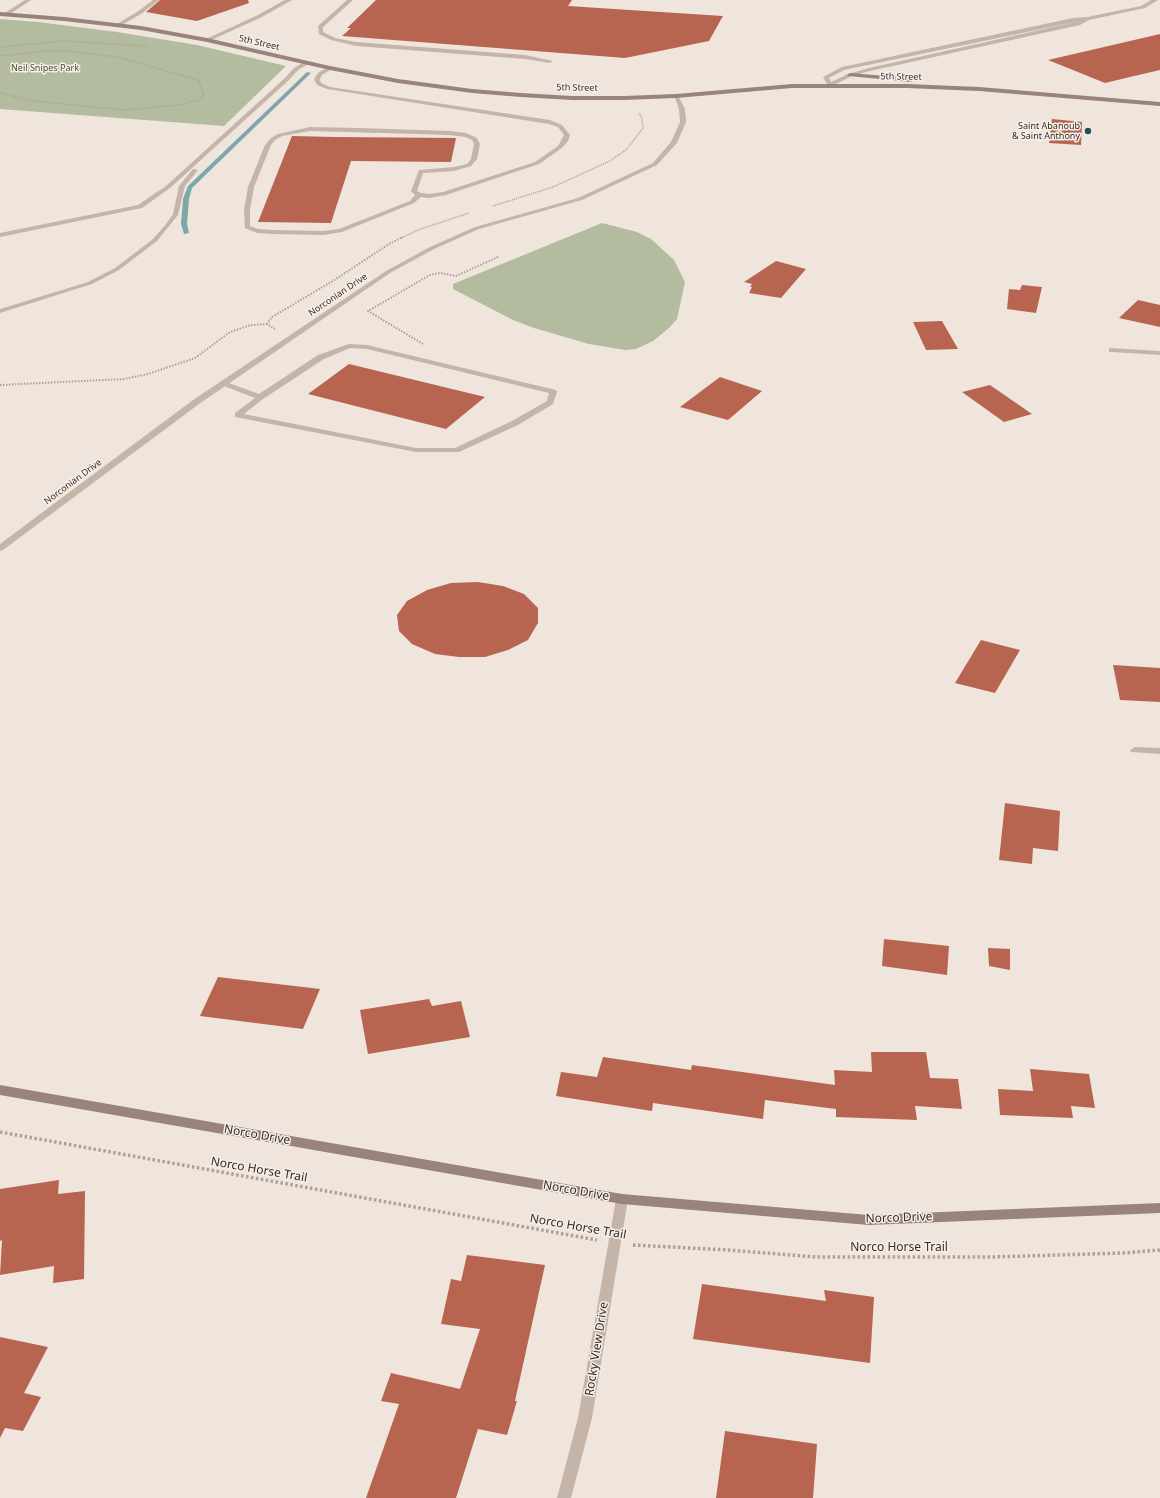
<!DOCTYPE html>
<html>
<head>
<meta charset="utf-8">
<style>
	body { margin:0 }
	canvas { display:block; background:#efe5dc }
</style>
</head>
<body>
<canvas width="1160" height="1498"></canvas>
<script>
const ctx = document.querySelector('canvas').getContext('2d');
ctx.lineJoin = 'round';
function paint(path, color) { ctx.fillStyle = color; ctx.fill(path, 'evenodd'); }
const shape = rows => new Path2D(rows.map(r => 'M' + r).join(''));
function strokePath(path, color, width, dash) { ctx.strokeStyle = color; ctx.lineWidth = width; ctx.lineCap = dash ? 'butt' : 'round'; ctx.setLineDash(dash || []); ctx.stroke(path); }
function write(font, color, halo, rows, align = 'center') {
  ctx.font = font + ' "Noto Sans",sans-serif'; ctx.lineWidth = 3; ctx.setLineDash([]); ctx.textBaseline = 'middle'; ctx.strokeStyle = halo; ctx.fillStyle = color; for (const [text, x, y, turn = 0] of rows) {
    ctx.save(); ctx.translate(x, y); ctx.rotate((+turn || 0) * Math.PI / 180); ctx.textAlign = isNaN(turn) ? turn : align; if (halo) ctx.strokeText(text, 0, 0); ctx.fillText(text, 0, 0); ctx.restore();
  }
}
paint(shape([
	[0,19,38,22,117,32,197,45,286,66,224,126,0,109],
	[602,223,637,232,651,239,674,260,685,282,677,319,669,328,653,341,636,349,625,350,589,344,534,328,513,320,453,289,453,284]
]), '#b3bc9e');
paint(shape([
	[307,72,311,73,192,188,189,199,187,224,189,233,184,234,181,224,183,199,188,186,307,72]
]), '#7ea8a8');
paint(shape([
	[160,0,248,0,249,3,197,21,146,12],
	[376,0,572,0,568,6,723,16,709,41,625,58,342,36,351,28,347,28],
	[1160,34,1160,70,1130,77,1105,83,1048,60],
	[1052,119,1082,122,1081,145,1049,143],
	[292,136,335,137,456,138,451,162,351,161,331,223,258,222],
	[776,261,806,269,781,298,749,293,752,287,750,287,752,284,744,282],
	[1022,285,1042,287,1036,313,1007,309,1009,289,1020,290],
	[1138,300,1160,305,1160,327,1119,318],
	[942,321,958,349,926,350,913,322],
	[349,364,485,397,446,429,308,394],
	[720,377,762,391,728,420,680,407],
	[990,385,1032,414,1004,422,962,392],
	[478,582,503,586,524,594,538,608,538,623,528,640,508,650,485,657,459,657,435,654,412,644,399,631,397,615,407,601,427,590,451,583],
	[981,640,1020,650,995,693,955,683],
	[1113,665,1160,668,1160,702,1120,700],
	[1005,803,1060,811,1058,851,1033,848,1032,864,999,860],
	[884,939,949,946,947,975,882,966],
	[988,948,1010,949,1010,970,989,966],
	[218,977,320,989,303,1029,200,1016],
	[429,999,432,1006,461,1001,470,1037,368,1054,360,1010],
	[871,1052,926,1052,930,1078,958,1079,962,1109,915,1106,917,1120,836,1117,836,1109,765,1100,763,1119,653,1103,652,1111,556,1096,561,1072,597,1077,603,1057,691,1070,692,1065,835,1085,834,1070,872,1072],
	[1030,1069,1089,1074,1095,1108,1071,1106,1073,1118,1000,1115,998,1089,1033,1091],
	[59,1180,58,1194,85,1191,84,1279,53,1283,54,1266,0,1275,2,1240,0,1241,0,1189],
	[467,1255,545,1265,515,1401,517,1401,507,1435,478,1429,456,1498,366,1498,399,1404,381,1401,391,1373,460,1389,480,1329,441,1324,451,1279,461,1281],
	[702,1284,826,1301,824,1290,874,1297,870,1363,693,1339],
	[0,1337,48,1347,24,1393,41,1397,23,1431,5,1428,0,1438],
	[725,1431,817,1444,813,1498,716,1498]
]), '#b76551');
strokePath(shape([
	[0,47,64,41,148,46],
	[0,56,45,51,68,51,117,57,198,80,204,95,199,100,178,105,124,110,34,101,0,93],
	[493,206,553,187,610,161,627,149,643,128,642,119,639,113],
	[401,238,418,230,469,213]
]), '#b19f94', 1.5, [1, 1]);
strokePath(shape([
	[275,329,267,324,272,317,336,279,389,244,403,237],
	[423,344,368,311,430,275,440,273,456,276,498,257],
	[0,385,124,379,148,374,195,358,230,332,251,325,267,324]
]), '#b19f94', 2, [1.5, 1.5]);
strokePath(shape([
	[0,1132,597,1240],
	[633,1245,728,1250,816,1257,992,1257,1123,1253,1160,1250]
]), '#b19f94', 3.5, [2.5, 2.5]);
paint(shape([
	[25,0,31,0,7,16,3,16,3,14,25,0],
	[153,0,159,0,141,14,120,26,115,25,137,12,153,0],
	[347,0,353,0,323,27,323,32,335,38,356,42,525,55,553,61,550,63,525,59,356,46,331,40,319,34,318,26,347,0],
	[306,61,309,63,308,64,298,70,289,80,170,188,142,208,0,237,0,233,138,205,166,186,285,78,294,68,306,61],
	[328,67,333,68,322,75,320,79,321,83,330,87,550,120,562,125,570,135,568,141,562,148,539,164,446,195,429,198,421,197,414,203,342,232,324,235,272,234,257,233,245,228,244,209,248,187,265,145,271,138,278,134,310,127,360,128,450,131,466,133,477,138,480,144,477,159,471,166,454,171,423,173,417,191,421,193,429,194,443,192,535,162,558,146,564,135,558,127,549,124,327,89,317,85,314,79,318,73,328,67],
	[310,131,450,135,465,137,472,140,474,144,471,159,467,164,454,167,419,170,411,191,415,195,410,201,339,229,324,231,272,230,258,229,250,226,250,209,254,187,271,145,275,140,282,136,310,131],
	[193,169,198,170,185,186,178,215,157,241,119,270,92,284,0,313,0,309,88,282,115,268,153,239,166,224,173,214,179,186,193,169],
	[349,344,367,345,556,390,557,392,553,404,518,425,459,452,416,452,235,417,235,413,255,398,219,384,223,382,226,382,259,394,318,355,349,344],
	[350,348,367,349,549,393,547,401,512,421,455,448,416,448,244,414,263,399,324,359,350,348]
]), '#c5b5a9');
paint(shape([
	[285,0,292,0,262,17,209,41,204,40,258,15,285,0],
	[1151,0,1158,0,1145,8,1089,20,1080,25,870,71,852,76,830,87,828,86,823,77,842,67,1073,18,1087,17,1141,6,1151,0],
	[1080,21,869,68,848,74,831,82,829,78,844,70,1080,21],
	[674,95,678,95,685,109,686,122,677,143,657,165,582,200,479,229,434,249,390,273,199,404,3,550,0,551,0,544,193,400,386,271,430,247,475,227,578,198,653,163,671,142,680,122,679,109,674,95],
	[1109,348,1160,351,1160,355,1112,352,1109,352,1109,348],
	[1135,747,1160,748,1160,754,1131,752,1130,750,1135,747],
	[622,1194,627,1195,628,1199,592,1418,571,1498,557,1498,578,1418,616,1199,617,1195,622,1194]
]), '#c5b5a9');
paint(shape([
	[0,12,64,17,141,26,207,38,330,66,398,79,472,89,521,93,572,96,624,96,676,94,792,84,907,84,979,87,1160,102,1160,106,979,91,907,88,792,88,676,98,624,100,572,100,521,97,472,93,398,83,330,70,207,42,141,30,64,21,0,16,0,12],
	[850,73,911,78,914,80,911,82,848,76,847,75,850,73],
	[0,1085,622,1194,869,1215,1160,1203,1160,1213,869,1225,622,1204,0,1095,0,1085]
]), '#99847b');
for (const [x, y, r, color] of [
	[1088,131,4,"#234f50"]
]) { const dot = new Path2D(); dot.arc(x, y, r, 0, 2 * Math.PI); ctx.fillStyle = color; ctx.fill(dot); strokePath(dot, '#f7efe8', 1.5); }
write('9px', '#332b28', '#f7efe8', [
	["5th Street",259,43,13],
	["5th Street",901,77,1],
	["5th Street",577,88,1],
	["Norconian Drive",338,295,-34],
	["Norconian Drive",73,482,-37]
]);
write('9px', '#454f2f', '#f7efe8', [
	["Neil Snipes Park",45,68]
]);
write('9px', '#332b28', '#f7efe8', [
	["Saint Abanoub",1080,126],
	["& Saint Anthony",1080,136]
], 'right');
write('12px', '#332b28', '#f7efe8', [
	["Norco Drive",257,1135,10],
	["Norco Horse Trail",259,1170,10],
	["Norco Drive",576,1191,10],
	["Norco Drive",899,1218,-2],
	["Norco Horse Trail",578,1227,10],
	["Norco Horse Trail",899,1248],
	["Rocky View Drive",597,1349,-81]
]);
</script>
</body>
</html>
